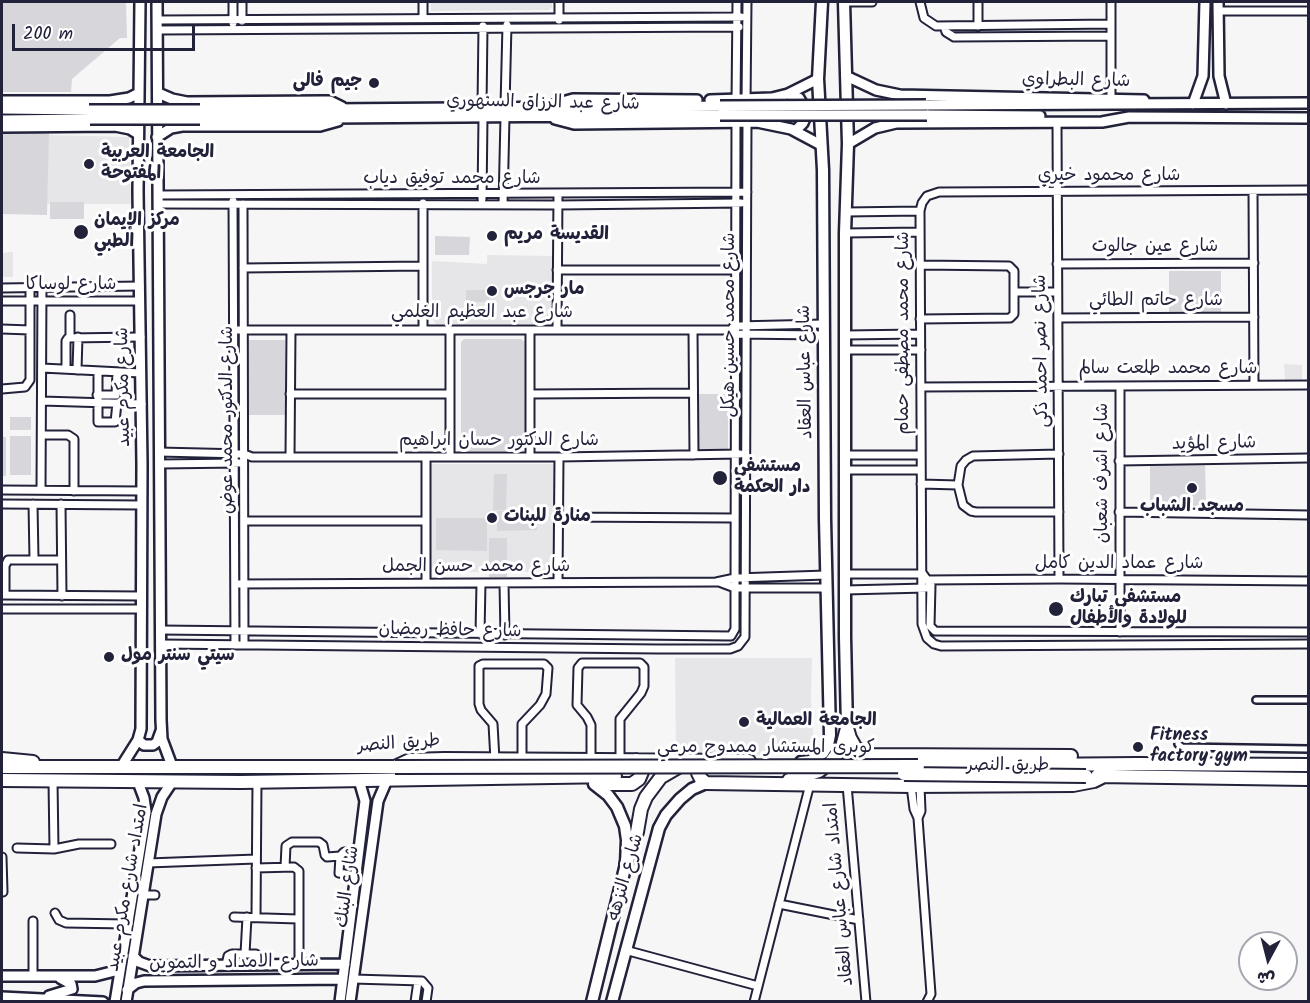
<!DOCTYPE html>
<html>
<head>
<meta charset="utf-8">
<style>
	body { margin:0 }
	#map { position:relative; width:1310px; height:1003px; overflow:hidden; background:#f6f6f7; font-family:Kalam,"Playpen Sans Arabic",sans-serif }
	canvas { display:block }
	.frame { position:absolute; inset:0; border:3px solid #22223b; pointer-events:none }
	.north { position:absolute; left:1238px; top:931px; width:60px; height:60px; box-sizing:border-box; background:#fff; border:2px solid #a7a7b1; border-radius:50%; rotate:187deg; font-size:16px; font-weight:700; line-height:24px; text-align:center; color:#22223b }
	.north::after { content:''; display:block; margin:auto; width:21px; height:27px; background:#22223b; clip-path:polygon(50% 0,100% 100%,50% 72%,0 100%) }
	.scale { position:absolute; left:12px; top:24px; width:183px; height:27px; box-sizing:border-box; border:3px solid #22223b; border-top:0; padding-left:8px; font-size:18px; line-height:21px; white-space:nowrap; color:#22223b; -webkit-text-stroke:4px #fff; paint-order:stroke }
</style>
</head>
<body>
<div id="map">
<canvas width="1310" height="1003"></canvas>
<div class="frame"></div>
<div class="north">ش</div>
<div class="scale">200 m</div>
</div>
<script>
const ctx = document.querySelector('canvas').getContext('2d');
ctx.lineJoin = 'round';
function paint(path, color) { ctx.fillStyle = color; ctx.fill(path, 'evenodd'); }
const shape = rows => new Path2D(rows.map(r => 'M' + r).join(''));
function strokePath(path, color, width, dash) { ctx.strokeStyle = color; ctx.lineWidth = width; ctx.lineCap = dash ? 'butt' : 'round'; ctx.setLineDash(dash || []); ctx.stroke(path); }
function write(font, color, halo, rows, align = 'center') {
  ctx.font = font + ' Kalam,"Playpen Sans Arabic",sans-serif'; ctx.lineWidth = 6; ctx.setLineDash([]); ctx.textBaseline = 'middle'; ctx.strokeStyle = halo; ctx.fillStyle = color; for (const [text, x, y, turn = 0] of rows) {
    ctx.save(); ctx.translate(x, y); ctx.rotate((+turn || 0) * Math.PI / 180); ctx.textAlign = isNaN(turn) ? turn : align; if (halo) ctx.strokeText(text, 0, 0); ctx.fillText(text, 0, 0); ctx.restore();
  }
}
paint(shape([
	[431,2,552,2,552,7,549,10,431,11],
	[48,135,129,137,131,204,47,204],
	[13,252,13,277,2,277,2,253],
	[487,255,552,256,552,320,548,324,436,324,432,318,432,261,487,264],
	[1284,364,1302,365,1302,380,1285,380],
	[430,464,554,464,554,572,430,572],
	[675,658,812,658,811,698,814,746,812,751,808,755,799,755,679,754,676,750]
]), '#e6e6e9');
paint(shape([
	[2,2,126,2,127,38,120,38,72,79,71,92,2,92],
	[2,133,49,133,47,215,2,214],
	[50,202,84,202,84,219,50,219],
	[435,236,470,237,469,255,435,255],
	[1169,271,1221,271,1221,313,1169,313],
	[466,290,489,290,490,302,466,302],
	[464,339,521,339,525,342,525,447,522,451,463,451,461,449,461,342],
	[247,340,285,340,285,415,247,415],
	[697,394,728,394,728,451,698,451],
	[10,417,31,417,31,430,10,430],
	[10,436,31,436,31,475,10,475],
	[2,437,6,437,6,476,2,476],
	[1205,462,1206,506,1150,506,1150,463],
	[494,474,507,474,506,510,493,510],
	[497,511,537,511,537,530,497,531],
	[436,518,487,518,487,551,436,550],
	[489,538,507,538,507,577,489,577]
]), '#d7d7db');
const pedestrian = shape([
	[1256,700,1308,700],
	[1178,744,1182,747,1308,749]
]);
const minor = shape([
	[233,2,233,23],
	[242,2,242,21],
	[559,2,559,20],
	[844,2,872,2],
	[920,2,924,18,936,26,1111,24],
	[978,2,978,26],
	[1111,2,1111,98],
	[1218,11,1308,11],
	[423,18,423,2],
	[157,20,741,17],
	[944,26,946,32,954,37,1111,36],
	[157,30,739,27],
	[746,103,747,2],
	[736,104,737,2],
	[505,106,507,25],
	[482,107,483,26],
	[1057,122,1059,579],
	[1308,190,939,192,927,196,922,203,920,211,922,624,927,638,934,644,941,646,1308,644],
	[1253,191,1254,385],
	[158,195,747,192],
	[482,199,483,117],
	[233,201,235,645],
	[158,204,558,205,741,203],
	[243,204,244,645],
	[503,205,505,117],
	[845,212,920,211],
	[845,233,920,232],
	[1057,264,1254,263],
	[920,265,1009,266,1014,271,1014,314,1010,318,920,319],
	[243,268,423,266],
	[557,270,736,270],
	[2,288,140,286],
	[1014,292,1057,292],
	[2,301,140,301],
	[70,315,70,337],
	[1058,318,1254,317],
	[733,327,736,326,823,324],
	[2,329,30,330],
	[423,329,423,203],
	[557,329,558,194],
	[235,330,730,330,736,334,823,335],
	[450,330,450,457],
	[693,330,694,455],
	[845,335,920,334],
	[846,350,921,350],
	[42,368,141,373],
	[66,369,66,341,68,338,141,337],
	[77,370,78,337],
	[98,371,98,422,115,422,117,403],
	[1120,386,1120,632],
	[921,387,1308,385],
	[2,389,25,387,30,380,30,288],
	[290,394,450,394],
	[530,394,693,393],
	[97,395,116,395,117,372],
	[42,401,142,404],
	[42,435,68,435,74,439,74,491],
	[159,452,244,454,252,457,559,457,740,454],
	[845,455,921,455],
	[290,457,291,330],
	[530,457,530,330],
	[1119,461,1308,458],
	[159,464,239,463],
	[845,470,921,470],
	[921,484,958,485,963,505,971,511,976,512,1059,512],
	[958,485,961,466,966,460,973,456,1059,454],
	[2,490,142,491],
	[41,490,42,287],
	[2,504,142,505],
	[33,504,34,559],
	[61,504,62,596],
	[1119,512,1308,515],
	[560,517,735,518],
	[244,521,426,521],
	[845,574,923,574],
	[923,574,931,585,930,626,935,631,1308,632],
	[926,580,1059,579,1308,581],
	[558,582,559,457],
	[719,582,735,588,827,588],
	[426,583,426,457],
	[504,583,505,635],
	[235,584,716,582,735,578,826,575],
	[845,590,926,588],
	[2,595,142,596],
	[5,595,5,566,8,560,61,560],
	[2,609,141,609],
	[160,630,731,636,735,629,735,588,736,118],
	[480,634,481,583],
	[160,644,659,649,730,649,738,646,745,637,747,120],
	[495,760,493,724,481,710,479,704,479,666,483,664,544,664,548,668,546,694,540,705,522,724,522,760],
	[591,760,591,725,587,717,577,705,578,668,582,663,640,663,644,667,644,686,641,693,620,719,620,760],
	[53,781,54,849],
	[847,785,866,1002],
	[911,786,914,809,918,818,931,994,927,1002],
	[918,818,921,811,920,786],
	[17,848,54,849,79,844,111,844],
	[2,857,3,892],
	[148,863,256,859],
	[285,867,286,846,292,842,319,842,323,845,325,855,327,857,340,856],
	[256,868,294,867,299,871,299,964],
	[356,876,339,873,340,856,344,852,359,853],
	[144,895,155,895],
	[779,904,859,920],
	[55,913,59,920,66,923,127,924],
	[234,917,298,919],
	[256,917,257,782],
	[625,950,758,986],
	[245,954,247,917],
	[226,965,228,956,232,954,256,954,259,957,260,965],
	[33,976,33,921],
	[353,979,422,981,428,988,426,1002],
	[415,1002,418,981],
	[754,1002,810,784]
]);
const tertiary = shape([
	[157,2,161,720,162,739,172,766],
	[1218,2,1219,76,1226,104],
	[846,76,876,90,900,95,1144,100],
	[158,93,172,99,187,102,323,101,330,101,342,107],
	[788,94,799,98,805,108,806,116,803,123,795,131],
	[710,100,772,98,788,94,818,79],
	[2,101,110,101,129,98,139,93],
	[555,104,573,99,697,100],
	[1193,104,1203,76,1205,2],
	[926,105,1308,103],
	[2,109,89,110],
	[200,110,720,106],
	[927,115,1040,116],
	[200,119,720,115],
	[555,119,574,124,757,122,791,129,821,145],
	[2,120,90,119],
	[2,127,115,126,130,129,138,134],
	[157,137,171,128,182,126,320,126,338,121],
	[848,144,875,128,896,123,1102,122,1129,117,1308,118],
	[138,740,144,745,153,745,157,742,161,731],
	[121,767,138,740,141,729,142,464,138,192,140,2],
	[133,956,139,962,150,966,345,964],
	[2,976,95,976,119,970],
	[127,990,136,983,144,981,343,979],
	[49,996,72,989,71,984,60,978],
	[2,997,103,1002],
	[115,1002,146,812,144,798,138,782],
	[126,1002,156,814,162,797,172,782],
	[340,1002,365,801,359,780],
	[350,1002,378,801,387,780]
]);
const primary = shape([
	[844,2,848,144,845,233,845,637,847,728],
	[801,762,810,761,823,753,828,745,830,735,825,519,823,170,818,79,822,2],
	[592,1002,626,864,627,840,625,826,617,807,608,795,594,784],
	[612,1002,659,828,666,815,680,799,692,789,706,783]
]);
const trunk = shape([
	[847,728,850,738,855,747,863,753,873,755,1071,756],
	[2,759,33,762],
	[708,760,699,767,698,773,701,779,706,783,911,786,1073,785,1094,781,1104,776],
	[918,766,1137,764,1308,765],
	[2,767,395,767,410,760,444,759,749,761],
	[1097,776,1308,779],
	[2,780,241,782,615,776],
	[789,780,819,771,830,763,842,747,847,728],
	[602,784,632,784,639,779,642,772,641,765,636,760],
	[626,864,637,832,641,809,646,797,661,777,680,766]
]);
strokePath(pedestrian, '#22223b', 10);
strokePath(minor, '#22223b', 11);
strokePath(tertiary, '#22223b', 14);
strokePath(primary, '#22223b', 15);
strokePath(trunk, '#22223b', 16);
strokePath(pedestrian, '#fff', 5);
strokePath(minor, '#fff', 7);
strokePath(tertiary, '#fff', 9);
strokePath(primary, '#fff', 10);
strokePath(trunk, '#fff', 12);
const tertiaryBridge = shape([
	[720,106,926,105],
	[89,110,200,110],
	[720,115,927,115],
	[90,119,200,119]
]);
const trunkBridge = shape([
	[395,767,918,766],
	[904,774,1086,776]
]);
strokePath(tertiaryBridge, '#22223b', 14, []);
strokePath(trunkBridge, '#22223b', 16, []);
strokePath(tertiaryBridge, '#fff', 9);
strokePath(trunkBridge, '#fff', 12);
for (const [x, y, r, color] of [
	[374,83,6,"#22223b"],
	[89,164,6,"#22223b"],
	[81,232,8,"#22223b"],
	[492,236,6,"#22223b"],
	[492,291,6,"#22223b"],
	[720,478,8,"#22223b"],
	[1192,488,6,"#22223b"],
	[492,518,6,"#22223b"],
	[1056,609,8,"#22223b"],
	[109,657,6,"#22223b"],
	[744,722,6,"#22223b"],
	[1138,747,6,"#22223b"]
]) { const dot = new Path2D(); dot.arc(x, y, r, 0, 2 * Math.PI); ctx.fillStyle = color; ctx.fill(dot); strokePath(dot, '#fff', 2); }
write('18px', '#22223b', '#fff', [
	["شارع البطراوي",1076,82,1],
	["شارع عبد الرزاق السنهوري",543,104,1],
	["شارع محمود خيري",1109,177],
	["شارع محمد توفيق دياب",452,180],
	["شارع عين جالوت",1155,248],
	["شارع لوساكا",71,286],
	["شارع حاتم الطائي",1156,302],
	["شارع عبد العظيم الغلمي",482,314],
	["شارع محمد حسين هيكل",731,325,-90],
	["شارع محمد مصطفى حمام",905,333,-90],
	["شارع نصر احمد ذكى",1043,351,-91],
	["شارع محمد طلعت سالم",1168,370],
	["شارع عباس العقاد",807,372,-91],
	["شارع مكرم عبيد",125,387,-91],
	["شارع الدكتور محمد عوض",229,420,-90],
	["شارع الدكتور حسان ابراهيم",499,442],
	["شارع المؤيد",1214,445,-1],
	["شارع اشرف شعبان",1104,473,-90],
	["شارع عماد الدين كامل",1119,565],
	["شارع محمد حسن الجمل",476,568],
	["شارع حافظ رمضان",450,632,1],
	["طريق النصر",399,745,-4],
	["كوبرى المستشار ممدوح مرعي",766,749],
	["طريق النصر",1008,767],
	["شارع النزهه",627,878,-74],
	["شارع البنك",349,887,-82],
	["امتداد شارع مكرم عبيد",129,888,-80],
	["امتداد شارع عباس العقاد",841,894,-95],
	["شارع الامداد و التموين",234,964,-1]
]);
write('bold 18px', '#22223b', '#fff', [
	["جيم فالى",362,83,"right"],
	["الجامعة العربية",101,154],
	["المفتوحة",101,175],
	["مركز الإيمان",94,222],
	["الطبي",94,243],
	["القديسة مريم",504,236],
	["مار جرجس",504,291],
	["مستشفي",734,468],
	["دار الحكمة",734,489],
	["مسجد الشباب",1192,508,"center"],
	["منارة للبنات",504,518],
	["مستشفى تبارك",1070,599],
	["للولادة والأطفال",1070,620],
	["سيتي سنتر مول",121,657],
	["الجامعة العمالية",756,722],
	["Fitness",1150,737],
	["factory gym",1150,758]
], 'left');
</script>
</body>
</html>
